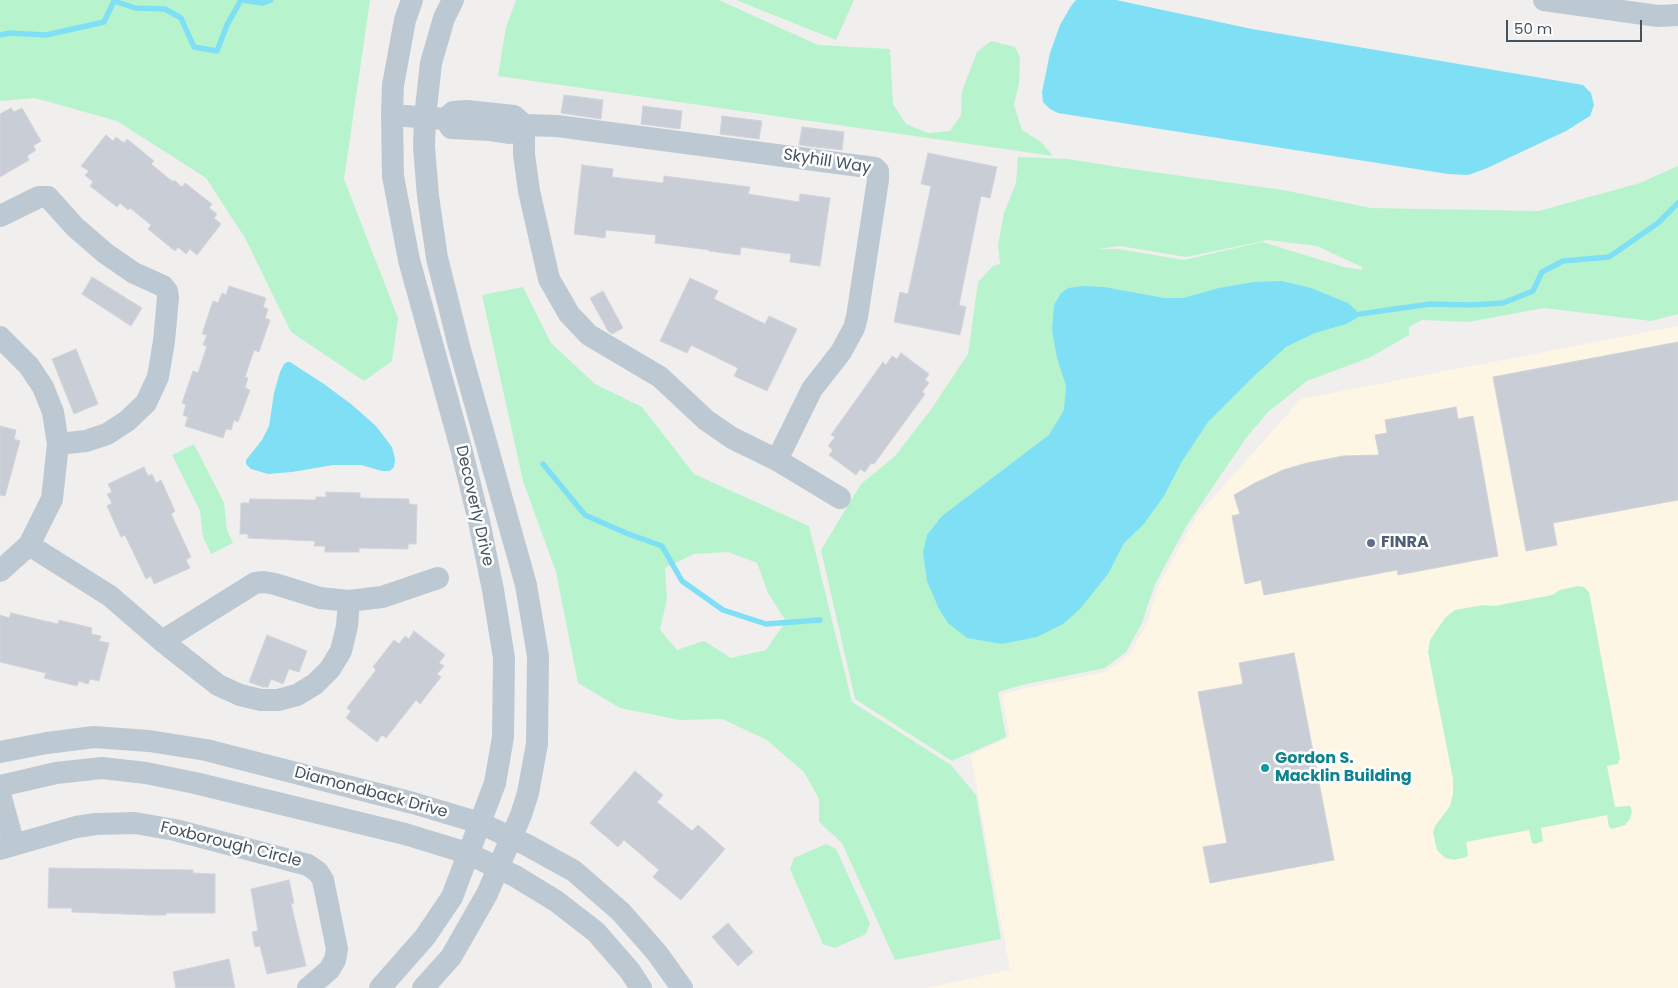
<!DOCTYPE html>
<html>
<head>
<meta charset="utf-8">
<style>
	body { margin:0 }
	#map { position:relative; width:1678px; height:988px; overflow:hidden; background:#f1eeee; font-family:Poppins,sans-serif }
	canvas { display:block }
	.scale { position:absolute; left:1506px; top:20px; width:136px; height:22px; box-sizing:border-box; border:2px solid #44525e; border-top:0; padding-left:6px; font-size:15px; line-height:18px; white-space:nowrap; color:#44525e; -webkit-text-stroke:4px #fff; paint-order:stroke }
</style>
</head>
<body>
<div id="map">
<canvas width="1678" height="988"></canvas>
<div class="scale">50 m</div>
</div>
<script>
const ctx = document.querySelector('canvas').getContext('2d');
ctx.lineJoin = 'round';
function paint(path, color) { ctx.fillStyle = color; ctx.fill(path, 'evenodd'); }
const shape = rows => new Path2D(rows.map(r => 'M' + r).join(''));
function strokePath(path, color, width, dash) { ctx.strokeStyle = color; ctx.lineWidth = width; ctx.lineCap = dash ? 'butt' : 'round'; ctx.setLineDash(dash || []); ctx.stroke(path); }
function write(font, color, halo, rows, align = 'center') {
  ctx.font = font + ' Poppins,sans-serif'; ctx.lineWidth = 5; ctx.setLineDash([]); ctx.textBaseline = 'middle'; ctx.strokeStyle = halo; ctx.fillStyle = color; for (const [text, x, y, turn = 0] of rows) {
    ctx.save(); ctx.translate(x, y); ctx.rotate((+turn || 0) * Math.PI / 180); ctx.textAlign = isNaN(turn) ? turn : align; if (halo) ctx.strokeText(text, 0, 0); ctx.fillText(text, 0, 0); ctx.restore();
  }
}
paint(shape([
	[1678,326,1678,988,926,988,1010,970,971,755,1010,737,1002,695,1022,689,1106,672,1130,654,1147,623,1159,585,1197,516,1301,399]
]), '#fef6e5');
paint(shape([
	[0,0,370,0,344,179,398,318,392,361,364,381,291,332,245,238,206,178,117,121,35,98,0,101],
	[516,0,719,0,818,45,890,49,893,104,906,124,928,133,950,131,961,115,962,91,977,52,991,41,1015,47,1020,57,1019,83,1014,105,1022,130,1041,142,1053,156,498,76,506,27],
	[736,0,854,0,836,40],
	[1018,157,1068,159,1124,168,1283,190,1371,208,1539,211,1640,183,1678,166,1678,314,1651,321,1544,308,1468,322,1422,320,1409,327,1409,335,1371,357,1307,381,1268,412,1246,438,1187,525,1155,584,1142,623,1126,652,1105,668,1022,685,998,692,1006,737,952,761,855,699,821,550,861,484,895,456,930,411,968,354,978,282,993,266,1000,264,998,245,1004,213,1016,183],
	[1268,240,1317,246,1362,267,1362,270,1344,267,1262,242,1184,260,1119,249,1098,249,1120,246,1186,257],
	[523,287,551,343,595,384,642,407,694,474,809,526,852,702,951,765,976,795,1001,939,895,960,842,843,819,822,819,799,804,772,767,740,722,719,680,720,620,708,578,683,556,572,523,481,482,295],
	[728,552,757,563,768,593,786,621,766,650,731,658,704,641,677,650,660,630,667,598,665,568,694,554],
	[194,444,224,503,227,530,233,543,211,554,203,537,200,511,172,455],
	[1578,586,1584,587,1589,592,1620,758,1618,764,1607,766,1615,807,1630,806,1632,811,1630,819,1625,825,1612,829,1609,827,1607,815,1541,828,1543,841,1536,844,1532,843,1529,830,1466,842,1468,854,1467,857,1454,860,1445,858,1437,850,1433,833,1435,826,1450,806,1453,794,1453,779,1428,652,1430,640,1445,618,1455,610,1483,605,1494,606,1552,595,1560,590],
	[826,844,836,849,870,923,866,934,835,948,823,944,790,869,794,858]
]), '#b7f4cd');
paint(shape([
	[1076,0,1116,0,1252,29,1583,85,1591,93,1594,105,1590,116,1566,131,1485,169,1468,175,1448,174,1058,113,1050,109,1043,102,1042,92,1050,53,1060,25,1071,6],
	[1282,281,1311,288,1348,303,1360,314,1357,318,1346,324,1315,333,1286,347,1254,376,1208,422,1181,463,1164,496,1143,525,1124,543,1108,574,1080,609,1063,624,1037,637,1002,644,967,638,948,623,939,609,927,581,923,552,927,535,942,516,1049,435,1064,410,1066,386,1057,358,1052,331,1054,305,1061,293,1068,288,1084,286,1104,287,1164,298,1183,298,1219,288,1254,282],
	[287,362,290,362,324,384,351,404,376,426,392,447,395,459,394,467,390,471,382,471,361,465,333,465,292,472,268,474,251,469,246,464,246,460,262,440,269,426,274,393,280,372,284,364]
]), '#7fe0f5');
strokePath(shape([
	[0,35,10,33,46,35,104,22,114,1,135,8,165,9,181,18,194,47,217,51,227,25,241,0,263,3,271,0],
	[1360,314,1430,304,1470,305,1503,303,1533,291,1542,272,1563,261,1609,257,1658,223,1678,203],
	[543,464,585,515,626,533,662,546,682,581,723,610,766,624,820,620]
]), '#7fe0f5', 5.5);
const building = shape([
	[564,95,603,100,601,119,561,113,564,95],
	[643,106,682,111,680,129,641,124,643,106],
	[11,108,14,112,22,108,41,141,33,146,36,150,27,156,29,160,0,177,0,114,11,108],
	[722,116,762,121,759,139,720,134,722,116],
	[802,127,844,132,842,150,799,145,802,127],
	[106,135,113,141,116,137,124,143,127,139,154,161,151,164,173,182,174,180,182,187,185,183,212,204,209,208,217,214,214,218,221,224,197,255,190,249,186,254,178,247,175,251,148,229,151,225,130,208,128,210,120,203,117,207,90,186,93,182,85,175,89,171,81,166,106,135],
	[928,153,997,167,990,198,981,196,959,305,966,307,960,335,894,322,900,292,908,294,931,186,921,184,928,153],
	[582,165,613,169,612,177,663,183,664,176,750,187,748,194,799,202,800,194,830,198,820,266,790,262,791,254,741,247,740,255,709,251,709,250,655,243,656,235,606,230,605,238,574,234,582,165],
	[92,277,142,308,131,326,82,294,92,277],
	[690,278,718,291,714,299,765,324,769,316,797,329,767,391,734,376,738,368,691,345,687,353,660,341,690,278],
	[229,286,266,298,263,307,268,309,265,318,270,320,259,352,254,350,245,377,248,378,245,388,250,390,238,422,234,420,231,430,226,429,223,438,185,426,188,417,183,415,186,405,182,403,193,371,198,373,207,346,203,345,207,335,202,334,213,301,218,303,222,293,226,295,229,286],
	[603,291,623,328,612,334,608,331,590,298,603,291],
	[1678,342,1678,500,1553,523,1557,545,1526,551,1493,377,1678,342],
	[76,349,98,404,74,414,52,359,76,349],
	[901,353,929,374,925,380,929,383,922,392,925,394,874,464,871,463,865,472,860,469,856,475,829,455,833,450,828,446,835,437,831,435,883,362,886,365,892,356,897,359,901,353],
	[1456,407,1458,419,1473,416,1498,556,1398,575,1397,570,1264,595,1261,580,1245,584,1232,516,1240,514,1234,495,1255,483,1283,470,1307,463,1343,456,1379,455,1375,435,1387,433,1385,420,1456,407],
	[0,426,16,430,14,439,20,441,5,496,0,495,0,426],
	[144,467,148,476,152,474,156,483,161,480,175,511,171,514,191,557,186,560,190,568,154,584,151,576,146,579,125,535,121,537,107,506,112,503,107,494,112,492,108,484,144,467],
	[326,492,360,493,360,498,409,499,409,504,417,505,416,544,408,544,408,549,359,548,359,552,325,552,325,546,314,546,315,541,248,538,248,534,240,534,241,503,249,503,250,499,316,500,316,497,326,497,326,492],
	[11,613,58,624,59,620,92,628,91,634,101,636,99,641,109,643,99,681,90,679,88,684,79,681,77,686,44,678,46,673,0,662,0,615,9,618,11,613],
	[414,631,445,655,439,663,444,666,437,674,441,677,420,704,416,700,386,738,382,735,377,742,346,718,351,711,347,708,376,670,373,667,394,640,399,644,405,636,409,639,414,631],
	[267,635,307,651,299,672,289,669,283,684,271,679,268,687,263,687,249,682,267,635],
	[1294,653,1334,860,1210,883,1203,847,1227,843,1198,692,1243,684,1239,663,1294,653],
	[635,771,663,795,657,802,692,831,698,825,725,849,681,900,653,877,659,870,624,840,618,847,590,823,635,771],
	[49,868,193,870,193,873,215,874,215,913,166,913,166,915,151,915,72,912,72,908,48,908,49,868],
	[289,880,294,903,291,904,306,966,267,974,260,946,255,947,252,932,258,931,251,889,289,880],
	[728,923,753,952,738,966,712,937,728,923],
	[229,959,235,988,176,988,173,972,229,959]
]);
paint(building, '#c9cdd5');
strokePath(building, '#d1d4db', 1);
strokePath(shape([
	[1544,0,1658,16,1678,15],
	[392,115,445,119,453,112,467,111,514,116,524,125,524,154,529,191,549,279,569,314,589,335,660,377,706,420,732,438,777,460,840,498],
	[445,119,451,128,490,130,510,133,524,125,557,126,875,168,878,171,878,180,857,317,854,328,841,352,812,389,777,460],
	[0,216,39,197,48,197,75,227,105,253,134,273,163,286,167,291,168,298,164,341,158,377,146,403,127,421,107,434,86,441,58,444],
	[0,337,29,366,43,387,53,412,58,444,52,499,29,545,0,571],
	[29,545,110,596,162,641,218,685,240,695,261,700,278,700,297,695,315,684,330,669,341,651,347,626,349,601],
	[162,641,255,583,264,582,275,584,320,598,349,601,382,597,438,578],
	[0,752,47,743,94,737,149,741,206,750,413,803,480,823,527,845,574,871,621,912,657,953,682,988],
	[0,786,56,773,102,768,146,773,195,783,405,834,467,853,515,876,556,901,596,932,630,971,641,988],
	[0,794,14,845],
	[0,849,76,827,96,824,135,823,175,830,308,865,318,872,323,880,337,949,335,960,329,970,308,988],
	[380,988,425,937,452,897,495,783,503,737,504,658,493,590,479,521,462,452,409,260,393,176,392,115,393,85,405,20,412,0],
	[423,988,451,957,487,894,521,815,528,793,537,744,538,656,526,585,459,346,437,258,428,196,424,147,425,117,431,63,444,18,453,0]
]), '#bdc9d2', 22);
for (const [x, y, r, color] of [
	[1371,543,5,"#5c6f8a"],
	[1265,768,5,"#0f9aa8"]
]) { const dot = new Path2D(); dot.arc(x, y, r, 0, 2 * Math.PI); ctx.fillStyle = color; ctx.fill(dot); strokePath(dot, '#fff', 2); }
write('16px', '#44525e', '#fff', [
	["Skyhill Way",827,162,9],
	["Decoverly Drive",474,506,77],
	["Diamondback Drive",371,793,15],
	["Foxborough Circle",231,845,14]
]);
write('bold 16px', '#4e5e75', '#fff', [
	["FINRA",1381,543]
], 'left');
write('bold 16px', '#0d838f', '#fff', [
	["Gordon S.",1275,759],
	["Macklin Building",1275,777]
], 'left');
</script>
</body>
</html>
